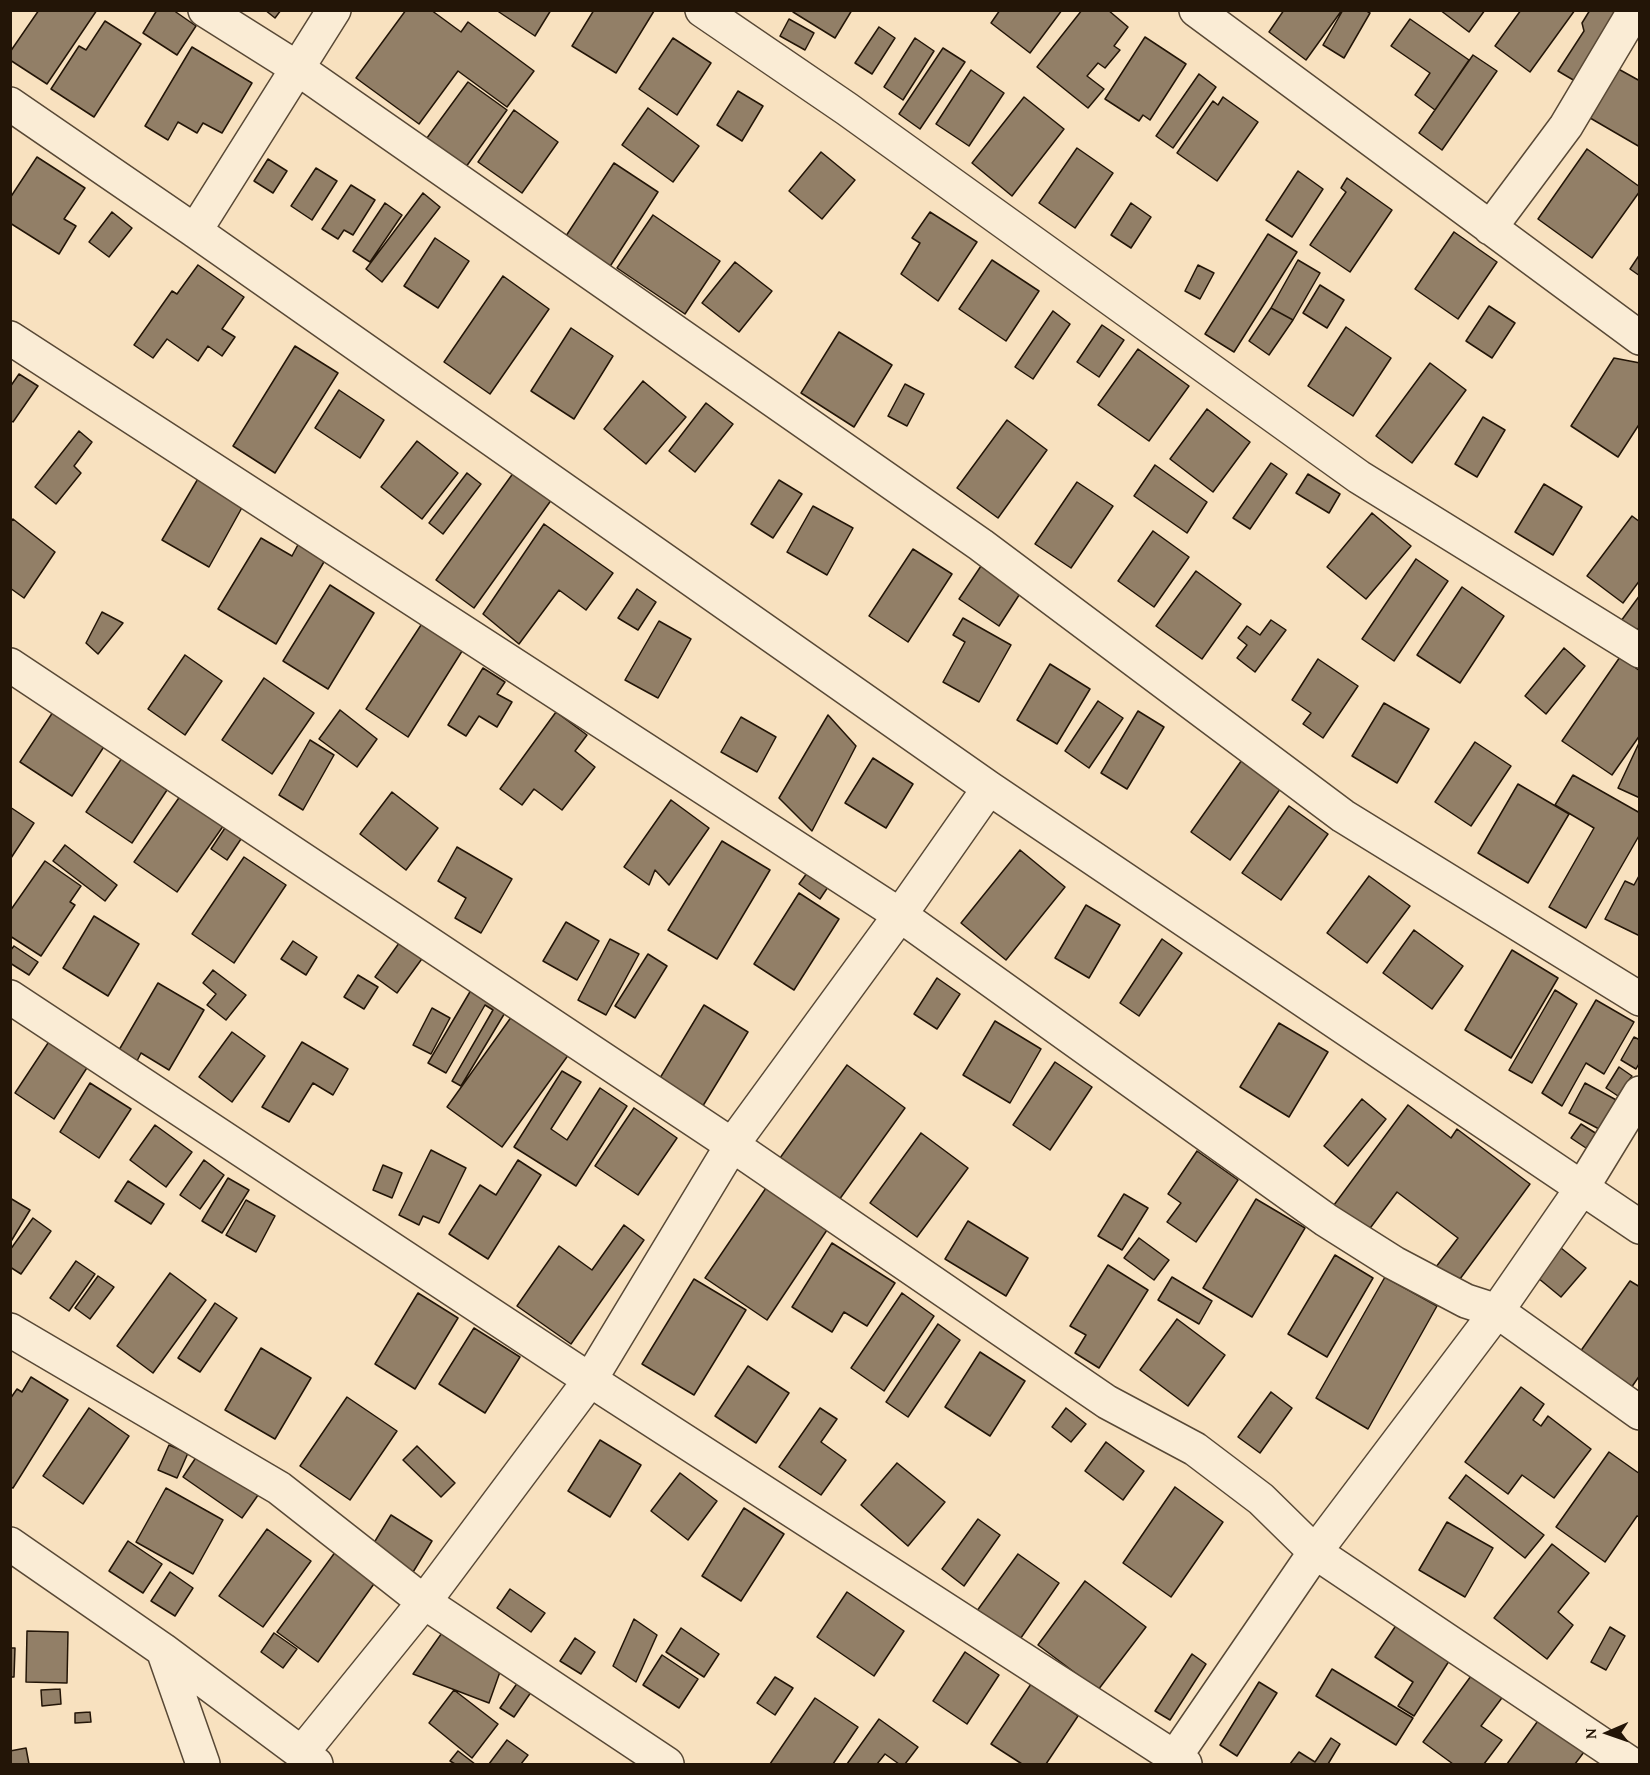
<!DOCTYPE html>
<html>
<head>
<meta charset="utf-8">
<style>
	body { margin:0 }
	#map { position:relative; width:1650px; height:1775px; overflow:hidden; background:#f8e1bf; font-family:"Gentium Book Plus",serif }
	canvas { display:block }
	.frame { position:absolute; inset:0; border:12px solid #231507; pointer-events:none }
	.north { position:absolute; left:1578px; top:1703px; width:60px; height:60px; -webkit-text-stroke:4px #faecd5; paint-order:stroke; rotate:268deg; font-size:16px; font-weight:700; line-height:24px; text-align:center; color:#231507 }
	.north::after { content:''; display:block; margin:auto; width:21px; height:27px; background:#231507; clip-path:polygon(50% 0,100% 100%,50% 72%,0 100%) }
</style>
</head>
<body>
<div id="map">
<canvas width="1650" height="1775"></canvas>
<div class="frame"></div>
<div class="north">N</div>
</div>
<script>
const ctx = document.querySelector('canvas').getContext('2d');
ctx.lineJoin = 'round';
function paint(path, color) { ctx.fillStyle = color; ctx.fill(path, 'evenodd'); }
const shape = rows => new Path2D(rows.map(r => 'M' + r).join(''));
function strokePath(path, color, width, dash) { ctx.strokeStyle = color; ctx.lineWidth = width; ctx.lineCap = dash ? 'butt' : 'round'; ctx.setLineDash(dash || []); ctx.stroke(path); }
const building = shape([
	[39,10,97,10,47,84,10,60,10,52,39,10],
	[157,10,173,10,196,26,177,55,143,33,157,10],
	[265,10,281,10,275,18,265,10],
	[406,10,431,10,461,32,468,22,534,71,507,107,458,71,419,124,356,78,406,10],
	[496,10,551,10,535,36,496,10],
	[594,10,654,11,616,73,572,46,594,10],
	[794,10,852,10,835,38,793,12,794,10],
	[1000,10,1062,10,1030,53,991,23,1000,10],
	[1082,10,1108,10,1128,27,1114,46,1120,50,1105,68,1098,63,1087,76,1104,89,1088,108,1037,67,1082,10],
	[1284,10,1342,10,1306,60,1269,32,1284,10],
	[1343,10,1365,10,1370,13,1344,58,1323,45,1343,10],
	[1440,10,1485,10,1469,32,1440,10],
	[1521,10,1575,10,1530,72,1495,46,1521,10],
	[1590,10,1620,10,1575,81,1558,71,1584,31,1582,23,1590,10],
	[789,19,814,33,805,50,780,36,789,19],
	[1410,19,1469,60,1435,110,1415,95,1430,73,1391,46,1410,19],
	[105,21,141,44,94,117,51,89,79,46,86,50,105,21],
	[879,27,895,38,872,74,855,63,879,27],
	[1145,37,1186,64,1150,120,1143,115,1139,121,1105,99,1145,37],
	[673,38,711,63,677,115,639,89,673,38],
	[915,38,934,51,903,100,884,87,915,38],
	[192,47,252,83,222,133,203,123,197,133,178,122,168,140,145,126,192,47],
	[943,48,965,62,920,129,899,114,943,48],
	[1473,55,1497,71,1442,150,1419,133,1473,55],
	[1613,66,1640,81,1640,147,1585,115,1613,66],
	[971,70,1004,93,969,146,936,124,971,70],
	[1199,74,1216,87,1173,148,1156,136,1199,74],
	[468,82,507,110,463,171,424,142,468,82],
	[738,91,763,106,742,141,717,125,738,91],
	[1024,97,1064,129,1012,196,972,163,1024,97],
	[1223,97,1258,122,1217,181,1177,153,1213,101,1218,105,1223,97],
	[648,108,699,146,673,182,622,145,648,108],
	[514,110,558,142,522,193,478,162,514,110],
	[1077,148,1113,173,1075,228,1039,203,1077,148],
	[1587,149,1640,187,1640,191,1592,258,1538,219,1587,149],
	[821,152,855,180,822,219,789,191,821,152],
	[37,157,85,188,64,219,76,226,59,254,10,223,10,198,37,157],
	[268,159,287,171,273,193,254,181,268,159],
	[614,163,658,192,609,268,564,239,614,163],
	[316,168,337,181,312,220,291,206,316,168],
	[1298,171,1323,189,1292,237,1266,220,1298,171],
	[1347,178,1392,210,1350,272,1310,245,1346,192,1341,188,1347,178],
	[351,185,375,200,353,235,344,230,338,239,322,229,351,185],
	[423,193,440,207,382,282,366,269,423,193],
	[385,203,402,215,370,262,353,251,385,203],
	[1131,203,1151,217,1131,248,1111,235,1131,203],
	[112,212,132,228,109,257,89,242,112,212],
	[930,212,977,242,938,301,901,274,920,243,912,238,930,212],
	[653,215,720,261,685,314,617,268,653,215],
	[1454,232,1497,262,1458,319,1415,289,1454,232],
	[1268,234,1297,252,1234,352,1205,334,1268,234],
	[435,238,469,261,438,308,404,286,435,238],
	[1640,254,1640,276,1630,269,1640,254],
	[992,260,1039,291,1006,341,959,309,992,260],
	[1298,260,1320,273,1293,320,1271,308,1298,260],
	[735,262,772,291,739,332,702,303,735,262],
	[198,265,244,297,222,329,235,337,222,356,208,346,198,361,167,339,153,358,134,345,172,291,177,294,198,265],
	[1198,265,1214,273,1200,299,1185,291,1198,265],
	[503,276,549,309,490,394,444,362,503,276],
	[1320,285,1344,300,1327,328,1303,313,1320,285],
	[1489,306,1515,323,1492,358,1466,341,1489,306],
	[1271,308,1293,320,1269,355,1249,341,1271,308],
	[1053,311,1070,324,1033,379,1015,367,1053,311],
	[1102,325,1124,340,1099,377,1077,362,1102,325],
	[1346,327,1391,358,1353,416,1308,386,1346,327],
	[571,328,613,356,574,419,531,391,571,328],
	[839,332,892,365,854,427,801,393,839,332],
	[295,346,338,373,275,473,233,446,295,346],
	[1138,349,1189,386,1149,441,1098,405,1138,349],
	[1614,358,1640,363,1640,423,1618,457,1571,426,1614,358],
	[1430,363,1466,390,1412,463,1376,436,1430,363],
	[19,374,38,386,13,422,10,420,10,387,19,374],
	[643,381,686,417,646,464,604,429,643,381],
	[905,384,924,394,907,426,888,416,905,384],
	[339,390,384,420,360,458,315,428,339,390],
	[706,403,733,424,695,472,669,451,706,403],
	[1207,409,1250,442,1213,492,1170,459,1207,409],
	[1483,417,1505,430,1477,477,1455,464,1483,417],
	[1007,420,1047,450,998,518,957,488,1007,420],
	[79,431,92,442,74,466,81,473,56,504,35,487,79,431],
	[417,441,458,473,422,519,381,487,417,441],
	[1271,463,1287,474,1250,529,1233,518,1271,463],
	[1155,465,1207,502,1187,533,1134,496,1155,465],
	[514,472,552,499,474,608,436,580,514,472],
	[467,473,481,484,443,534,429,523,467,473],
	[1308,474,1340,494,1329,513,1296,493,1308,474],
	[199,477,244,504,209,567,162,540,199,477],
	[779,480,802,494,773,538,751,524,779,480],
	[1077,482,1113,506,1071,568,1035,544,1077,482],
	[1544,484,1582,507,1553,555,1515,532,1544,484],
	[813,506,853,528,827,575,787,552,813,506],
	[1372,513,1411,546,1366,599,1327,567,1372,513],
	[1632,516,1640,522,1640,580,1623,603,1587,576,1632,516],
	[13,519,55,552,24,598,10,588,10,523,13,519],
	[544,524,613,573,586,610,559,590,519,644,483,614,544,524],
	[1153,531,1189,557,1154,607,1118,581,1153,531],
	[261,538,292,556,301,539,328,555,276,644,218,609,261,538],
	[913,549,952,574,908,642,869,616,913,549],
	[1416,559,1448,581,1394,661,1362,639,1416,559],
	[983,563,1023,589,999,626,959,599,983,563],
	[1196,571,1241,604,1202,659,1156,626,1196,571],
	[330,585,374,613,328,689,283,661,330,585],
	[1462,587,1504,616,1460,683,1417,655,1462,587],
	[637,589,656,602,638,630,618,618,637,589],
	[1640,595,1640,626,1635,633,1621,621,1640,595],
	[102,612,123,623,98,654,86,643,102,612],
	[963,618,1011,645,979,702,943,682,965,642,953,635,963,618],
	[1271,620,1286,630,1255,672,1237,658,1247,645,1238,638,1247,626,1260,635,1271,620],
	[659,621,691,639,658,698,625,680,659,621],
	[423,622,464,648,408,737,366,709,423,622],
	[1564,648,1585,666,1546,714,1525,696,1564,648],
	[185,655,222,681,185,735,148,709,185,655],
	[1620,657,1640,671,1640,735,1612,775,1562,741,1620,657],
	[1318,659,1358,686,1323,738,1303,724,1311,713,1292,700,1318,659],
	[1050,664,1090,689,1057,744,1017,720,1050,664],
	[483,668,505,682,497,694,512,702,497,727,479,716,466,736,448,725,483,668],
	[264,678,314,713,272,774,222,740,264,678],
	[1098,701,1123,718,1089,768,1065,751,1098,701],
	[1384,703,1429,729,1397,783,1352,756,1384,703],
	[340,710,377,739,357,767,319,739,340,710],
	[1138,711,1164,727,1127,789,1101,773,1138,711],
	[53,712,105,745,72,796,20,762,53,712],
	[556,712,587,735,575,751,595,767,562,810,534,789,522,805,500,789,556,712],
	[828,715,856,746,812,831,779,798,828,715],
	[741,717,776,737,757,772,721,752,741,717],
	[310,740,334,755,303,810,279,795,310,740],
	[1475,742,1511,766,1471,826,1435,802,1475,742],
	[1639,743,1640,743,1640,798,1618,788,1639,743],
	[1244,757,1283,785,1230,860,1191,832,1244,757],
	[122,758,167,790,132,843,86,812,122,758],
	[873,758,913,784,886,828,845,803,873,758],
	[1573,775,1640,813,1640,834,1586,928,1549,907,1594,828,1555,805,1573,775],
	[1518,784,1569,814,1528,883,1478,853,1518,784],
	[183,792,226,822,177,892,134,862,183,792],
	[392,792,438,828,406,870,360,834,392,792],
	[671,800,709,828,669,885,655,870,649,885,624,867,671,800],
	[1289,806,1328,834,1281,900,1242,873,1289,806],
	[10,807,34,823,11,858,10,858,10,807],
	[229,822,245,833,227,860,211,849,229,822],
	[722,841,770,870,717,959,668,930,722,841],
	[65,845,117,885,105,901,53,861,65,845],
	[457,847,512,879,481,933,455,918,466,898,438,881,457,847],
	[1020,850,1065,887,1006,960,961,923,1020,850],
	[244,857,286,885,234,963,192,934,244,857],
	[45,861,81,886,70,902,75,905,41,956,10,936,10,911,45,861],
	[810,869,830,884,820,899,799,884,810,869],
	[1640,874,1640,936,1605,919,1625,881,1634,885,1640,874],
	[1369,876,1410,906,1367,963,1327,933,1369,876],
	[799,893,839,919,794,990,754,964,799,893],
	[1086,905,1120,925,1089,978,1055,958,1086,905],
	[94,916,139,944,108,996,63,968,94,916],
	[566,922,599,941,577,980,543,961,566,922],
	[409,929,432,945,397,993,375,977,409,929],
	[1414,930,1463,966,1432,1009,1383,973,1414,930],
	[610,939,639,954,606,1015,578,1000,610,939],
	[1162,939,1182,953,1139,1016,1120,1003,1162,939],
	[293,941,317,957,306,975,281,959,293,941],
	[14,946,38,962,29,975,10,963,10,951,14,946],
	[1512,950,1558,978,1511,1058,1465,1030,1512,950],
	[648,954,667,966,635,1018,615,1006,648,954],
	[213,970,246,995,226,1020,207,1005,216,994,203,983,213,970],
	[358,975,378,987,364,1009,344,997,358,975],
	[937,978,960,994,937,1029,914,1014,937,978],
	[158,983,204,1010,169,1070,141,1053,137,1061,119,1050,158,983],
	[474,985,509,1006,461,1086,452,1081,493,1010,485,1005,446,1073,428,1063,474,985],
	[1555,990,1577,1004,1532,1083,1509,1070,1555,990],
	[1596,1000,1634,1022,1604,1074,1586,1063,1562,1106,1542,1093,1596,1000],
	[522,1002,577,1043,502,1147,447,1107,522,1002],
	[704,1005,748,1032,701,1109,657,1083,704,1005],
	[432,1008,450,1018,431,1054,413,1045,432,1008],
	[995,1021,1041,1049,1010,1103,963,1075,995,1021],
	[1279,1023,1328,1052,1289,1117,1240,1087,1279,1023],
	[232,1032,265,1056,232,1102,199,1077,232,1032],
	[54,1034,92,1060,54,1119,15,1093,54,1034],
	[1634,1037,1640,1040,1640,1062,1636,1069,1621,1060,1634,1037],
	[302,1042,348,1069,333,1095,313,1083,289,1122,262,1107,302,1042],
	[1055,1062,1092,1087,1050,1150,1013,1125,1055,1062],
	[847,1065,905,1108,839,1200,780,1158,847,1065],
	[1619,1067,1632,1076,1618,1096,1606,1088,1619,1067],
	[562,1071,581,1082,551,1129,567,1140,600,1088,627,1106,576,1186,514,1147,562,1071],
	[90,1083,131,1109,99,1158,60,1132,90,1083],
	[1585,1083,1620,1102,1599,1129,1569,1113,1585,1083],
	[1362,1099,1386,1119,1348,1166,1324,1146,1362,1099],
	[1408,1105,1451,1138,1457,1129,1530,1184,1457,1283,1436,1267,1458,1238,1397,1192,1368,1231,1334,1205,1408,1105],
	[634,1108,677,1138,638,1195,595,1166,634,1108],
	[1581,1124,1597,1134,1586,1148,1571,1138,1581,1124],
	[155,1125,192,1152,166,1187,130,1160,155,1125],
	[921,1133,968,1168,917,1237,870,1203,921,1133],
	[431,1150,466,1168,439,1223,423,1216,419,1225,399,1215,431,1150],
	[1197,1151,1238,1180,1196,1242,1167,1222,1181,1203,1168,1194,1197,1151],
	[204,1160,224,1175,200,1209,180,1195,204,1160],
	[518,1160,541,1175,488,1259,449,1234,480,1185,496,1195,518,1160],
	[383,1165,402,1173,392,1198,373,1190,383,1165],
	[228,1178,249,1190,222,1233,202,1221,228,1178],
	[128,1181,164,1204,151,1224,115,1201,128,1181],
	[766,1188,827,1230,767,1320,705,1278,766,1188],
	[1124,1194,1148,1208,1122,1250,1098,1236,1124,1194],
	[10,1198,30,1210,10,1243,10,1198],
	[1256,1199,1305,1228,1252,1317,1203,1288,1256,1199],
	[246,1200,275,1216,256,1252,226,1235,246,1200],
	[33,1218,51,1231,21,1274,10,1267,10,1250,33,1218],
	[968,1221,1028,1258,1006,1296,945,1259,968,1221],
	[624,1225,644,1240,571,1344,517,1306,559,1246,592,1270,624,1225],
	[1139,1238,1169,1260,1154,1280,1124,1258,1139,1238],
	[832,1243,895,1283,867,1326,844,1312,832,1332,792,1307,832,1243],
	[1561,1248,1586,1268,1561,1297,1538,1278,1561,1248],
	[1335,1255,1373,1278,1327,1357,1288,1334,1335,1255],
	[76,1261,95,1274,69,1311,50,1298,76,1261],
	[1108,1265,1148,1290,1099,1368,1075,1353,1086,1335,1070,1326,1108,1265],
	[170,1273,206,1300,153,1373,117,1346,170,1273],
	[98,1276,114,1287,90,1319,75,1308,98,1276],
	[1172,1277,1212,1301,1199,1324,1158,1300,1172,1277],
	[1385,1277,1437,1306,1368,1429,1316,1398,1385,1277],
	[694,1279,746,1310,694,1395,642,1364,694,1279],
	[1630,1281,1640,1287,1640,1375,1631,1388,1580,1352,1630,1281],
	[418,1293,458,1318,415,1389,375,1364,418,1293],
	[902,1293,934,1316,884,1391,851,1368,902,1293],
	[215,1303,237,1318,200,1372,178,1358,215,1303],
	[1177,1319,1225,1355,1188,1406,1140,1370,1177,1319],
	[938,1324,960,1340,908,1417,886,1402,938,1324],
	[474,1328,520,1357,485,1413,439,1384,474,1328],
	[261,1348,311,1378,275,1439,225,1410,261,1348],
	[980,1352,1025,1381,990,1436,945,1407,980,1352],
	[748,1366,789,1393,756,1443,715,1416,748,1366],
	[31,1377,68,1400,13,1488,10,1487,10,1399,17,1389,22,1392,31,1377],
	[1521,1387,1544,1404,1533,1420,1541,1426,1548,1416,1591,1449,1554,1498,1522,1475,1508,1494,1465,1462,1521,1387],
	[1271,1392,1292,1408,1260,1453,1238,1437,1271,1392],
	[347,1397,397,1431,350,1500,300,1466,347,1397],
	[89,1408,129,1436,83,1504,43,1476,89,1408],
	[820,1408,837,1419,821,1442,846,1460,821,1495,779,1467,820,1408],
	[1066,1408,1086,1424,1071,1442,1052,1427,1066,1408],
	[600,1440,641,1465,610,1517,568,1491,600,1440],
	[1106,1442,1144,1471,1123,1500,1085,1471,1106,1442],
	[169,1445,188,1453,177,1478,158,1470,169,1445],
	[417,1446,455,1483,441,1497,403,1460,417,1446],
	[203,1447,263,1488,242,1518,183,1477,203,1447],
	[1609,1452,1640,1474,1640,1517,1637,1516,1605,1562,1556,1527,1609,1452],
	[897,1463,945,1502,908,1546,861,1505,897,1463],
	[680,1473,717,1501,688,1540,651,1511,680,1473],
	[1466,1475,1544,1535,1525,1558,1449,1498,1466,1475],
	[1175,1487,1223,1522,1171,1597,1123,1563,1175,1487],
	[166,1488,223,1520,193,1574,136,1542,166,1488],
	[744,1508,784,1534,741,1601,702,1576,744,1508],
	[391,1515,432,1541,410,1577,369,1551,391,1515],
	[978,1519,1000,1535,964,1586,942,1569,978,1519],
	[1447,1522,1493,1548,1465,1597,1419,1570,1447,1522],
	[267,1529,311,1561,263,1627,219,1596,267,1529],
	[128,1541,162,1564,143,1593,109,1571,128,1541],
	[1552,1544,1589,1573,1558,1612,1573,1625,1547,1659,1494,1618,1552,1544],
	[336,1551,376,1581,318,1662,277,1632,336,1551],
	[1018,1554,1059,1583,1016,1645,974,1615,1018,1554],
	[170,1572,193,1588,175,1616,151,1601,170,1572],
	[1085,1581,1146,1627,1098,1690,1038,1645,1085,1581],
	[510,1589,545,1613,531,1632,497,1608,510,1589],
	[847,1592,904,1631,874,1676,817,1637,847,1592],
	[1405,1612,1458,1647,1414,1716,1398,1706,1413,1682,1375,1657,1405,1612],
	[634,1619,657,1635,636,1682,613,1666,634,1619],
	[1610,1627,1625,1636,1606,1670,1591,1662,1610,1627],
	[681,1628,719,1654,704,1677,666,1652,681,1628],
	[444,1630,501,1669,489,1703,413,1674,444,1630],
	[27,1631,68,1632,67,1683,26,1682,27,1631],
	[274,1633,297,1649,283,1668,261,1652,274,1633],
	[575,1638,595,1652,581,1674,560,1661,575,1638],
	[10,1648,15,1648,14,1677,10,1677,10,1648],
	[965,1652,999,1675,967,1724,933,1701,965,1652],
	[1192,1654,1206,1664,1170,1720,1155,1711,1192,1654],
	[662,1655,698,1679,679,1708,643,1685,662,1655],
	[1479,1665,1510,1687,1481,1726,1502,1740,1484,1764,1453,1764,1423,1742,1479,1665],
	[1332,1669,1413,1718,1396,1745,1316,1696,1332,1669],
	[525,1672,538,1682,514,1717,500,1708,525,1672],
	[775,1677,793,1688,775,1715,757,1703,775,1677],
	[1259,1682,1277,1693,1237,1756,1220,1745,1259,1682],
	[1031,1684,1078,1716,1046,1764,1022,1764,991,1744,1031,1684],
	[60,1689,61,1704,42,1706,41,1690,60,1689],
	[454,1690,498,1724,472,1758,429,1723,454,1690],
	[815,1698,858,1727,833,1764,770,1764,815,1698],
	[1545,1711,1590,1744,1575,1764,1507,1764,1545,1711],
	[90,1712,91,1722,75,1723,75,1713,90,1712],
	[879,1719,918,1747,905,1764,899,1764,885,1754,877,1764,847,1764,879,1719],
	[1331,1738,1340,1744,1328,1764,1290,1764,1299,1752,1315,1762,1331,1738],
	[507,1740,528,1755,521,1764,489,1764,507,1740],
	[26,1748,29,1764,10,1764,10,1751,26,1748],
	[458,1751,475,1764,455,1764,450,1761,458,1751]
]);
paint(building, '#927f67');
strokePath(building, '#231507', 1.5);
const street = shape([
	[205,10,297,68,981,545,1343,816,1640,999],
	[702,10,847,109,1359,477,1640,651],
	[1196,10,1640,338],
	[10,104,195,231,989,788,1640,1227],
	[1490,228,1566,126,1635,10],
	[195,231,334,10],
	[10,338,900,915,1326,1220,1394,1263,1466,1301,1497,1311,1640,1413],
	[10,665,732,1145,1107,1402,1195,1449,1261,1499,1315,1552,1631,1764],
	[10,997,590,1380,1185,1764],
	[10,1330,279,1488,424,1602,667,1764],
	[10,1544,163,1650,316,1764],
	[163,1650,203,1764],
	[301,1754,424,1602,590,1380,732,1145,900,915,989,788],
	[1170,1764,1315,1552,1497,1311,1582,1188,1640,1093]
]);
strokePath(street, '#584835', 36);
strokePath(street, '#faecd5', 33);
</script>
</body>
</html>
